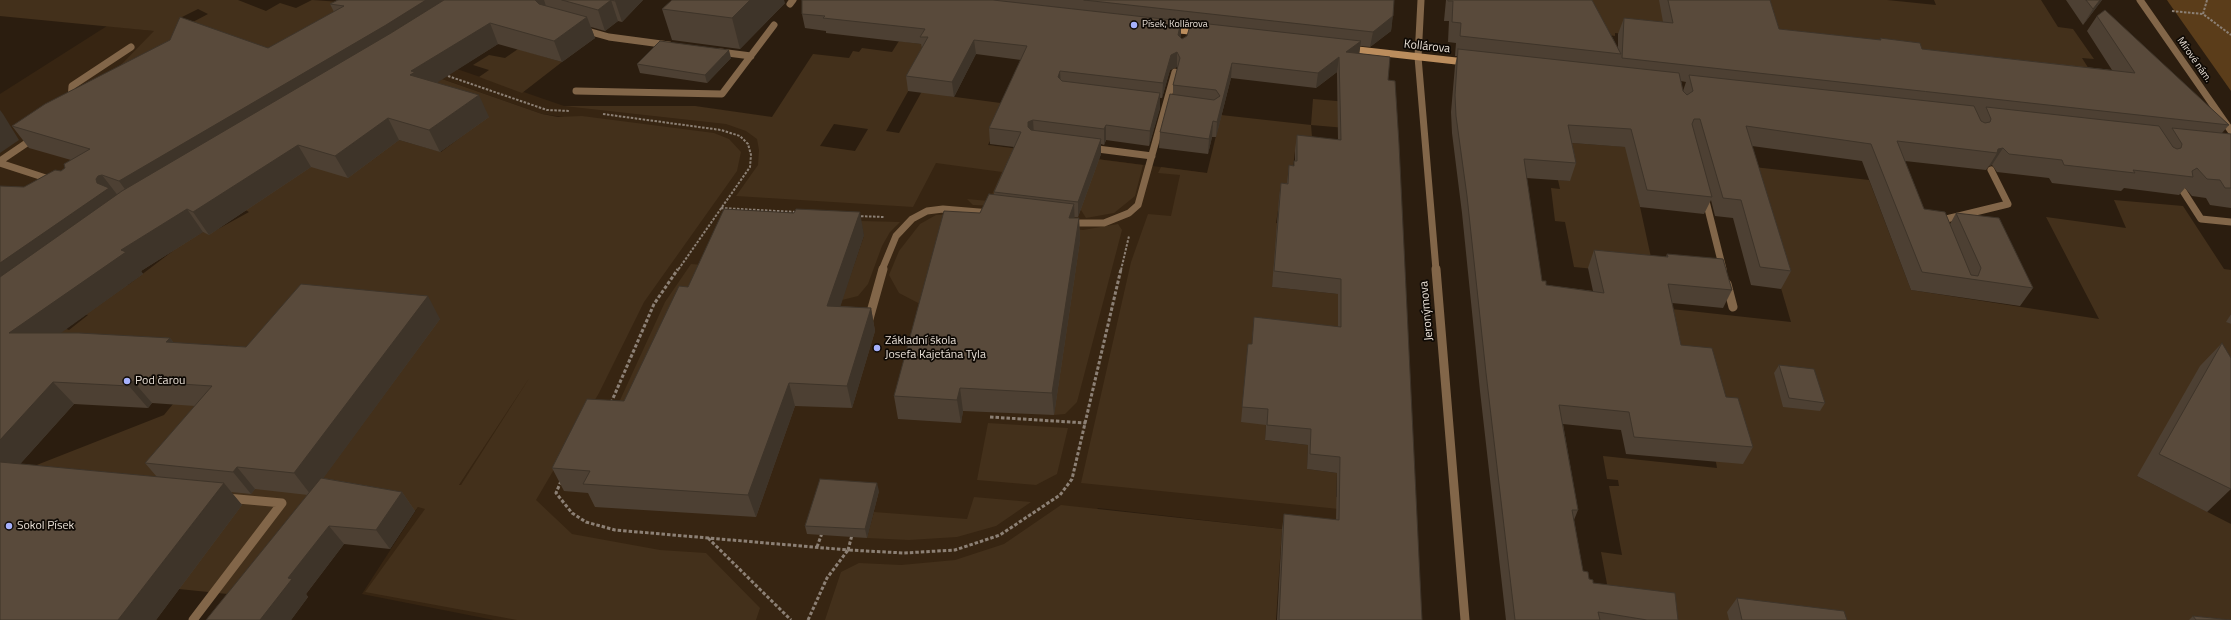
<!DOCTYPE html>
<html>
<head>
<meta charset="utf-8">
<style>
	body { margin:0 }
	canvas { display:block; background:#2b1d0f }
</style>
</head>
<body>
<canvas width="2231" height="620"></canvas>
<script>
const ctx = document.querySelector('canvas').getContext('2d');
ctx.lineJoin = 'round';
function paint(path, color) { ctx.fillStyle = color; ctx.fill(path, 'evenodd'); }
const shape = rows => new Path2D(rows.map(r => 'M' + r).join(''));
function strokePath(path, color, width, dash) { ctx.strokeStyle = color; ctx.lineWidth = width; ctx.lineCap = dash ? 'butt' : 'round'; ctx.setLineDash(dash || []); ctx.stroke(path); }
function write(font, color, halo, rows, align = 'center') {
  ctx.font = font + ' "Titillium Web",sans-serif'; ctx.lineWidth = 3.5; ctx.setLineDash([]); ctx.textBaseline = 'middle'; ctx.strokeStyle = halo; ctx.fillStyle = color; for (const [text, x, y, turn = 0] of rows) {
    ctx.save(); ctx.translate(x, y); ctx.rotate((+turn || 0) * Math.PI / 180); ctx.textAlign = isNaN(turn) ? turn : align; if (halo) ctx.strokeText(text, 0, 0); ctx.fillText(text, 0, 0); ctx.restore();
  }
}
paint(shape([
	[107,26,155,31,133,54,216,88,0,219,0,94],
	[457,69,564,106,695,106,820,146,913,160,988,145,1207,173,1152,374,1336,493,1336,497,1411,506,1413,544,1098,508,1009,620,494,620,362,594,418,507,459,485,532,373,711,138,542,114,442,79]
]), '#372512');
paint(shape([
	[0,0,238,0,266,11,280,3,296,8,312,0,369,4,331,43,117,69,154,31,0,16],
	[198,9,208,14,191,23,180,18],
	[1488,0,1887,0,1936,5,1934,0,2041,0,2058,27,2073,29,2094,59,2082,58,2094,77,1615,33,1615,36,1597,33],
	[899,41,927,45,930,52,886,131,899,133,932,73,948,96,1008,104,988,145,1143,165,1135,196,1114,213,1086,218,1081,210,973,205,967,199,989,201,1002,172,936,163,913,207,736,196,758,165,759,150,757,139,746,131,726,124,564,106,695,106,772,117,813,54,849,58,853,51,859,52,862,48,892,52],
	[834,124,868,129,855,151,820,146],
	[518,49,562,62,522,93,479,77,489,70,473,65,489,55,505,58],
	[442,79,542,114,558,117,582,116,714,133,729,139,741,152,737,171,644,302,599,393,536,500,572,534,660,550,706,553,760,608,756,620,517,620,365,592,425,509,418,507,415,511,337,497,257,597,179,589,0,482,24,470,164,415,204,366,228,345,112,343,51,357,61,327,69,330,88,315,84,314,124,284,128,285,182,244,203,232,209,234,249,212,240,207,310,167,392,138,441,152,478,124,430,87],
	[530,377,461,485,459,485],
	[1313,99,1348,102,1346,128,1311,125,1312,137,1295,151,1292,176,1338,294,1338,343,1266,425,1265,440,1308,445,1307,469,1337,473,1336,497,1411,506,1339,509,1081,483,1131,262,1148,214,1171,216,1180,175,1158,173,1161,167,1207,173,1221,115,1311,125],
	[1280,198,1303,227,1276,223],
	[1274,271,1338,294,1272,287],
	[1544,141,1627,147,1662,308,1791,322,1745,166,1869,180,1911,290,2099,319,2046,217,2126,228,2114,200,2183,206,2224,269,2231,270,2231,314,2227,322,2231,324,2231,416,2137,476,2231,524,2231,620,1667,620,1610,600,1601,552,1622,555,1609,486,1619,486,1618,480,1607,479,1603,456,1717,468,1716,462,1642,360,1636,273,1574,267,1565,222,1555,221,1551,188,1560,189,1558,180,1570,181,1568,170],
	[952,214,922,305,899,293,889,275,899,251,920,224,936,215],
	[861,221,900,222,890,232,882,246,868,284,858,296,842,300,864,236],
	[1030,223,1083,230,1118,224,1122,230,1077,402,1065,414,1054,415],
	[691,264,716,266,610,422,665,302],
	[988,423,1068,428,1057,474,1036,485,977,480],
	[974,497,1031,502,996,526,957,537,909,540,867,538,874,512,967,519],
	[1061,505,1282,529,1276,620,825,620,841,572,859,563,901,565,955,560,1004,544]
]), '#43301b');
paint(shape([
	[2167,0,2231,0,2231,91,2169,3]
]), '#5b3d1a');
strokePath(shape([
	[2207,0,2203,14,2231,35],
	[2172,11,2203,14],
	[448,76,547,110,570,111],
	[603,114,721,130,740,136,748,144,751,155,750,167,678,270],
	[721,208,796,212],
	[857,216,884,217],
	[1121,270,1129,236]
]), '#8c8075', 2, [2.5, 1.5]);
strokePath(shape([
	[611,403,654,304,678,269],
	[990,417,1086,423],
	[561,481,556,493,572,513,586,522,615,530,848,550,852,535],
	[708,538,791,620],
	[817,547,822,533],
	[808,620,827,578,848,550,904,553,955,550,1000,535,1060,495,1072,479,1121,269]
]), '#8c8075', 3, [3.5, 2]);
strokePath(shape([
	[790,4,793,0],
	[584,30,609,37,669,45],
	[720,52,751,56],
	[576,91,722,94,774,25],
	[71,100,72,86,131,47],
	[1090,148,1152,156],
	[0,161,34,138],
	[0,163,52,180],
	[2183,191,2201,219,2231,222],
	[1705,197,1723,269],
	[1938,221,2008,204,1991,170],
	[1070,223,1104,223,1129,213,1138,205,1175,72],
	[882,270,896,236,912,219,927,211,943,209,991,213]
]), '#826649', 7);
strokePath(shape([
	[1727,284,1733,307],
	[869,319,883,269],
	[193,620,282,503,227,498]
]), '#826649', 9);
strokePath(shape([
	[1421,0,1418,57,1436,270],
	[2140,0,2231,131]
]), '#826649', 7);
strokePath(shape([
	[1436,269,1465,620]
]), '#826649', 9);
strokePath(shape([
	[1170,29,1199,32],
	[1349,49,1465,62]
]), '#bb8d5d', 7);
paint(shape([
	[338,0,643,0,622,22,618,21,605,31,591,27,595,38,562,62,498,44,437,82,489,117,440,152,399,140,348,178,311,167,209,235,203,232,141,271,143,274,60,333,170,338,174,343,246,347,440,319,323,478,402,492,415,511,390,549,344,544,306,594,308,597,291,620,206,620,308,495,255,489,251,494,231,492,242,505,156,620,0,620,24,187,61,171,65,168,71,160,29,148,12,126,268,48,334,12,330,4],
	[152,403,195,406,145,463,157,477,20,464,74,404,148,408],
	[802,0,1394,0,1391,31,1370,47,1360,46,1359,54,1388,80,1422,620,1277,620,1282,529,1284,514,1336,520,1337,473,1307,469,1308,445,1265,440,1266,425,1241,422,1248,344,1252,344,1254,317,1338,327,1338,294,1272,287,1279,198,1281,183,1287,183,1289,165,1294,166,1294,161,1295,161,1295,150,1297,135,1338,140,1337,72,1316,88,1231,78,1216,137,1212,137,1208,154,1159,148,1160,132,1173,95,1173,85,1178,69,1177,67,1170,70,1162,98,1160,98,1160,108,1149,146,1106,140,1104,145,1101,144,1101,154,1078,217,1074,217,1074,218,1079,218,1080,241,1054,415,963,411,961,423,898,419,894,396,980,213,994,195,994,192,1014,147,990,144,989,128,1021,60,976,54,954,97,908,91,906,76,922,48,921,44,826,33,826,31,805,28,802,14],
	[1181,26,1190,27,1187,36,1182,39,1180,37],
	[1446,0,1592,0,1618,48,1618,34,1624,18,1663,22,1659,0,1770,0,1779,29,1880,40,1880,38,1922,49,2112,70,2087,31,2097,16,2229,125,2222,133,2231,134,2231,208,2210,205,2206,198,2192,196,2185,188,2179,195,2124,188,2121,191,2052,183,2049,178,1997,172,1992,165,1989,166,1986,170,1905,161,1924,209,1950,224,1956,213,2033,288,2020,306,1911,290,1862,161,1752,146,1791,271,1781,289,1751,285,1733,218,1715,216,1711,200,1704,214,1640,207,1625,147,1572,143,1576,163,1570,181,1526,178,1542,281,1546,285,1593,291,1588,268,1594,250,1666,257,1667,254,1732,290,1723,308,1672,303,1681,345,1726,397,1753,447,1743,464,1626,454,1621,430,1563,424,1578,510,1574,520,1583,571,1593,583,1678,620,1506,620,1480,391,1462,213,1452,133,1451,112,1455,66,1457,56,1455,56,1456,43,1448,42,1449,21,1444,21],
	[1681,81,1686,82,1683,91],
	[2066,0,2102,0,2083,25],
	[785,3,740,49,672,40,662,9],
	[731,58,707,83,640,73,637,64],
	[864,235,840,306,871,308,875,331,852,408,795,406,756,517,595,507,588,493,564,491,552,468,624,401],
	[2231,314,2231,324,2226,322],
	[2222,343,2231,489,2207,512,2137,476,2200,366],
	[1779,365,1825,403,1820,411,1783,407,1774,373],
	[879,491,867,538,807,534,805,526],
	[1737,598,1847,620,1729,620,1727,612],
	[2193,616,2231,620,2189,620]
]), '#4d4033');
paint(shape([
	[426,0,468,0,135,203,119,181],
	[535,0,544,0,549,15],
	[611,0,618,21,605,31,598,10],
	[616,0,643,0,622,22,615,1],
	[750,0,784,0,785,3,740,49,732,18],
	[2100,0,2102,0,2083,25,2093,9],
	[1393,16,1391,31,1370,47,1373,32],
	[587,17,595,38,562,62,554,41],
	[1181,21,1181,36,1177,50,1178,35],
	[490,23,498,44,424,91,410,75,411,71],
	[974,40,976,54,954,97,952,82],
	[1361,41,1359,56,1346,52],
	[729,50,731,58,707,83,705,75],
	[1177,52,1177,67,1170,70,1162,98,1163,83,1171,55],
	[1339,57,1337,72,1316,88,1318,73],
	[1232,63,1231,78,1216,137,1217,122],
	[1060,71,1061,87,1058,77],
	[1160,93,1160,108,1149,146,1150,131],
	[479,95,489,117,440,152,429,130],
	[0,110,3,114,19,140,0,153],
	[388,118,399,140,348,178,335,156],
	[1033,120,1034,135,1028,127,1028,122],
	[1213,121,1212,137,1208,154,1209,139],
	[1106,125,1106,140,1104,145,1104,129],
	[1101,139,1101,154,1078,217,1078,202],
	[298,145,311,167,209,235,193,212],
	[2003,148,1992,165,1989,166,1997,153,1998,149],
	[102,175,119,197,0,299,0,263,97,183,96,179,98,176],
	[1074,204,1075,227,1069,218],
	[187,209,203,232,141,271,143,274,29,356,9,333,121,250],
	[860,212,864,235,833,329,827,306],
	[1079,218,1080,241,1054,415,1052,393],
	[428,296,440,319,311,495,294,473],
	[871,308,875,331,852,408,847,386],
	[170,338,187,360,166,342],
	[133,381,152,403,148,408,129,386],
	[53,382,74,404,4,482,0,478,0,440],
	[789,383,795,406,756,517,748,495],
	[960,388,963,411,961,423,957,400],
	[237,467,255,489,251,494,233,472],
	[224,483,242,505,156,620,118,620],
	[877,483,879,491,867,538,865,529],
	[402,492,415,511,390,549,376,530],
	[329,526,344,544,306,594,308,597,291,620,260,620,288,578]
]), '#3e3429');
const building = shape([
	[338,0,426,0,386,25,119,181,102,175,98,176,96,179,97,183,109,188,0,263,0,186,24,187,55,170,61,171,65,168,64,164,90,149,12,126,45,104,170,40,180,17,268,48,344,6,330,4,338,0],
	[444,0,535,0,539,4,587,17,554,41,490,23,411,71,415,72,410,75,479,95,429,130,388,118,335,156,298,145,193,212,187,209,121,250,126,252,9,333,79,333,170,338,166,342,246,347,301,284,428,296,294,473,237,467,233,472,145,463,212,386,133,381,129,386,53,382,0,440,0,277,122,191,391,33,444,0],
	[562,0,616,0,615,1,611,0,598,10,562,0],
	[672,0,750,0,732,18,662,9,672,0],
	[802,0,993,0,1181,21,1178,35,1182,39,1187,36,1191,22,1361,41,1346,52,1390,57,1388,80,1395,81,1399,144,1422,620,1279,620,1284,514,1339,520,1340,457,1310,454,1311,429,1267,425,1268,409,1242,407,1248,344,1252,344,1254,317,1341,327,1341,279,1274,271,1281,183,1288,184,1289,165,1294,166,1294,161,1297,161,1297,135,1341,140,1339,57,1318,73,1232,63,1217,122,1213,121,1209,139,1160,132,1170,94,1214,100,1220,96,1216,90,1173,85,1180,58,1177,52,1171,55,1163,83,1060,71,1058,77,1062,81,1160,93,1150,131,1106,125,1104,129,1033,120,1028,122,1028,127,1031,130,1101,139,1078,202,994,192,1021,132,989,128,1027,46,974,40,952,82,906,76,928,37,920,37,925,29,823,18,825,16,802,14,802,0],
	[1084,0,1394,0,1393,16,1373,32,1084,0],
	[1448,0,1592,0,1621,54,1460,36,1461,23,1452,22,1453,1,1448,1,1448,0],
	[1668,0,1770,0,1779,29,1881,40,1880,38,1920,43,1922,49,2135,73,2097,16,2105,10,2229,125,1622,58,1624,18,1673,23,1668,0],
	[2086,0,2100,0,2093,9,2086,0],
	[660,41,729,50,705,75,637,64,660,41],
	[1458,49,1679,73,1683,91,1687,95,1693,91,1689,75,1974,106,1981,121,1985,123,1990,122,1991,119,1986,107,2159,126,2173,147,2177,149,2181,148,2182,144,2172,128,2231,134,2231,188,2225,188,2220,180,2207,179,2197,168,2192,171,2193,177,2133,170,2135,173,2064,165,2062,160,2009,154,2003,148,1998,149,1997,153,1897,141,1924,209,1945,212,1971,275,1978,276,1981,268,1956,213,1999,218,2033,288,1922,272,1871,144,1746,126,1791,271,1760,267,1741,200,1723,198,1700,119,1694,119,1692,124,1712,197,1647,190,1631,129,1568,125,1576,163,1524,159,1542,281,1546,281,1546,285,1604,293,1594,250,1668,257,1667,254,1723,259,1732,290,1668,284,1681,345,1712,348,1726,397,1738,398,1753,447,1634,437,1629,412,1559,405,1578,510,1572,510,1583,571,1588,572,1589,579,1593,580,1593,583,1675,593,1678,620,1647,620,1598,612,1600,620,1515,620,1486,373,1467,196,1456,116,1455,95,1458,49],
	[989,194,1074,204,1069,218,1079,218,1052,393,960,388,957,400,894,396,944,211,980,213,989,194],
	[724,209,794,213,796,209,860,212,827,306,871,308,847,386,789,383,748,495,583,484,590,471,552,468,587,399,624,401,679,286,688,287,724,209],
	[2222,343,2231,358,2231,489,2159,454,2222,343],
	[1779,365,1814,369,1825,403,1789,398,1779,365],
	[0,462,224,483,118,620,0,620,0,462],
	[321,478,402,492,376,530,329,526,288,578,292,579,260,620,206,620,321,478],
	[820,479,877,483,865,529,805,526,820,479],
	[1737,598,1844,611,1847,620,1742,620,1737,598],
	[2193,616,2231,620,2196,620,2193,616]
]);
paint(building, '#594a3b');
strokePath(building, '#3e3429', 1);
for (const [x, y, r, color] of [
	[1134,25,4,"#a6b1fc"],
	[877,348,4,"#a6b1fc"],
	[127,381,4,"#a6b1fc"],
	[9,526,4,"#a6b1fc"]
]) { const dot = new Path2D(); dot.arc(x, y, r, 0, 2 * Math.PI); ctx.fillStyle = color; ctx.fill(dot); strokePath(dot, '#0e0904', 1.5); }
write('10px', '#e8dfd6', '#0e0904', [
	["Písek, Kollárova",1142,25]
], 'left');
write('10px', '#e8dfd6', '#0e0904', [
	["Mírové nám.",2194,60,55]
]);
write('12px', '#e8dfd6', '#0e0904', [
	["Kollárova",1427,47,6],
	["Jeronýmova",1427,311,-95]
]);
write('12px', '#e8dfd6', '#0e0904', [
	["Základní škola",885,341],
	["Josefa Kajetána Tyla",885,355],
	["Pod čarou",135,381],
	["Sokol Písek",17,526]
], 'left');
</script>
</body>
</html>
